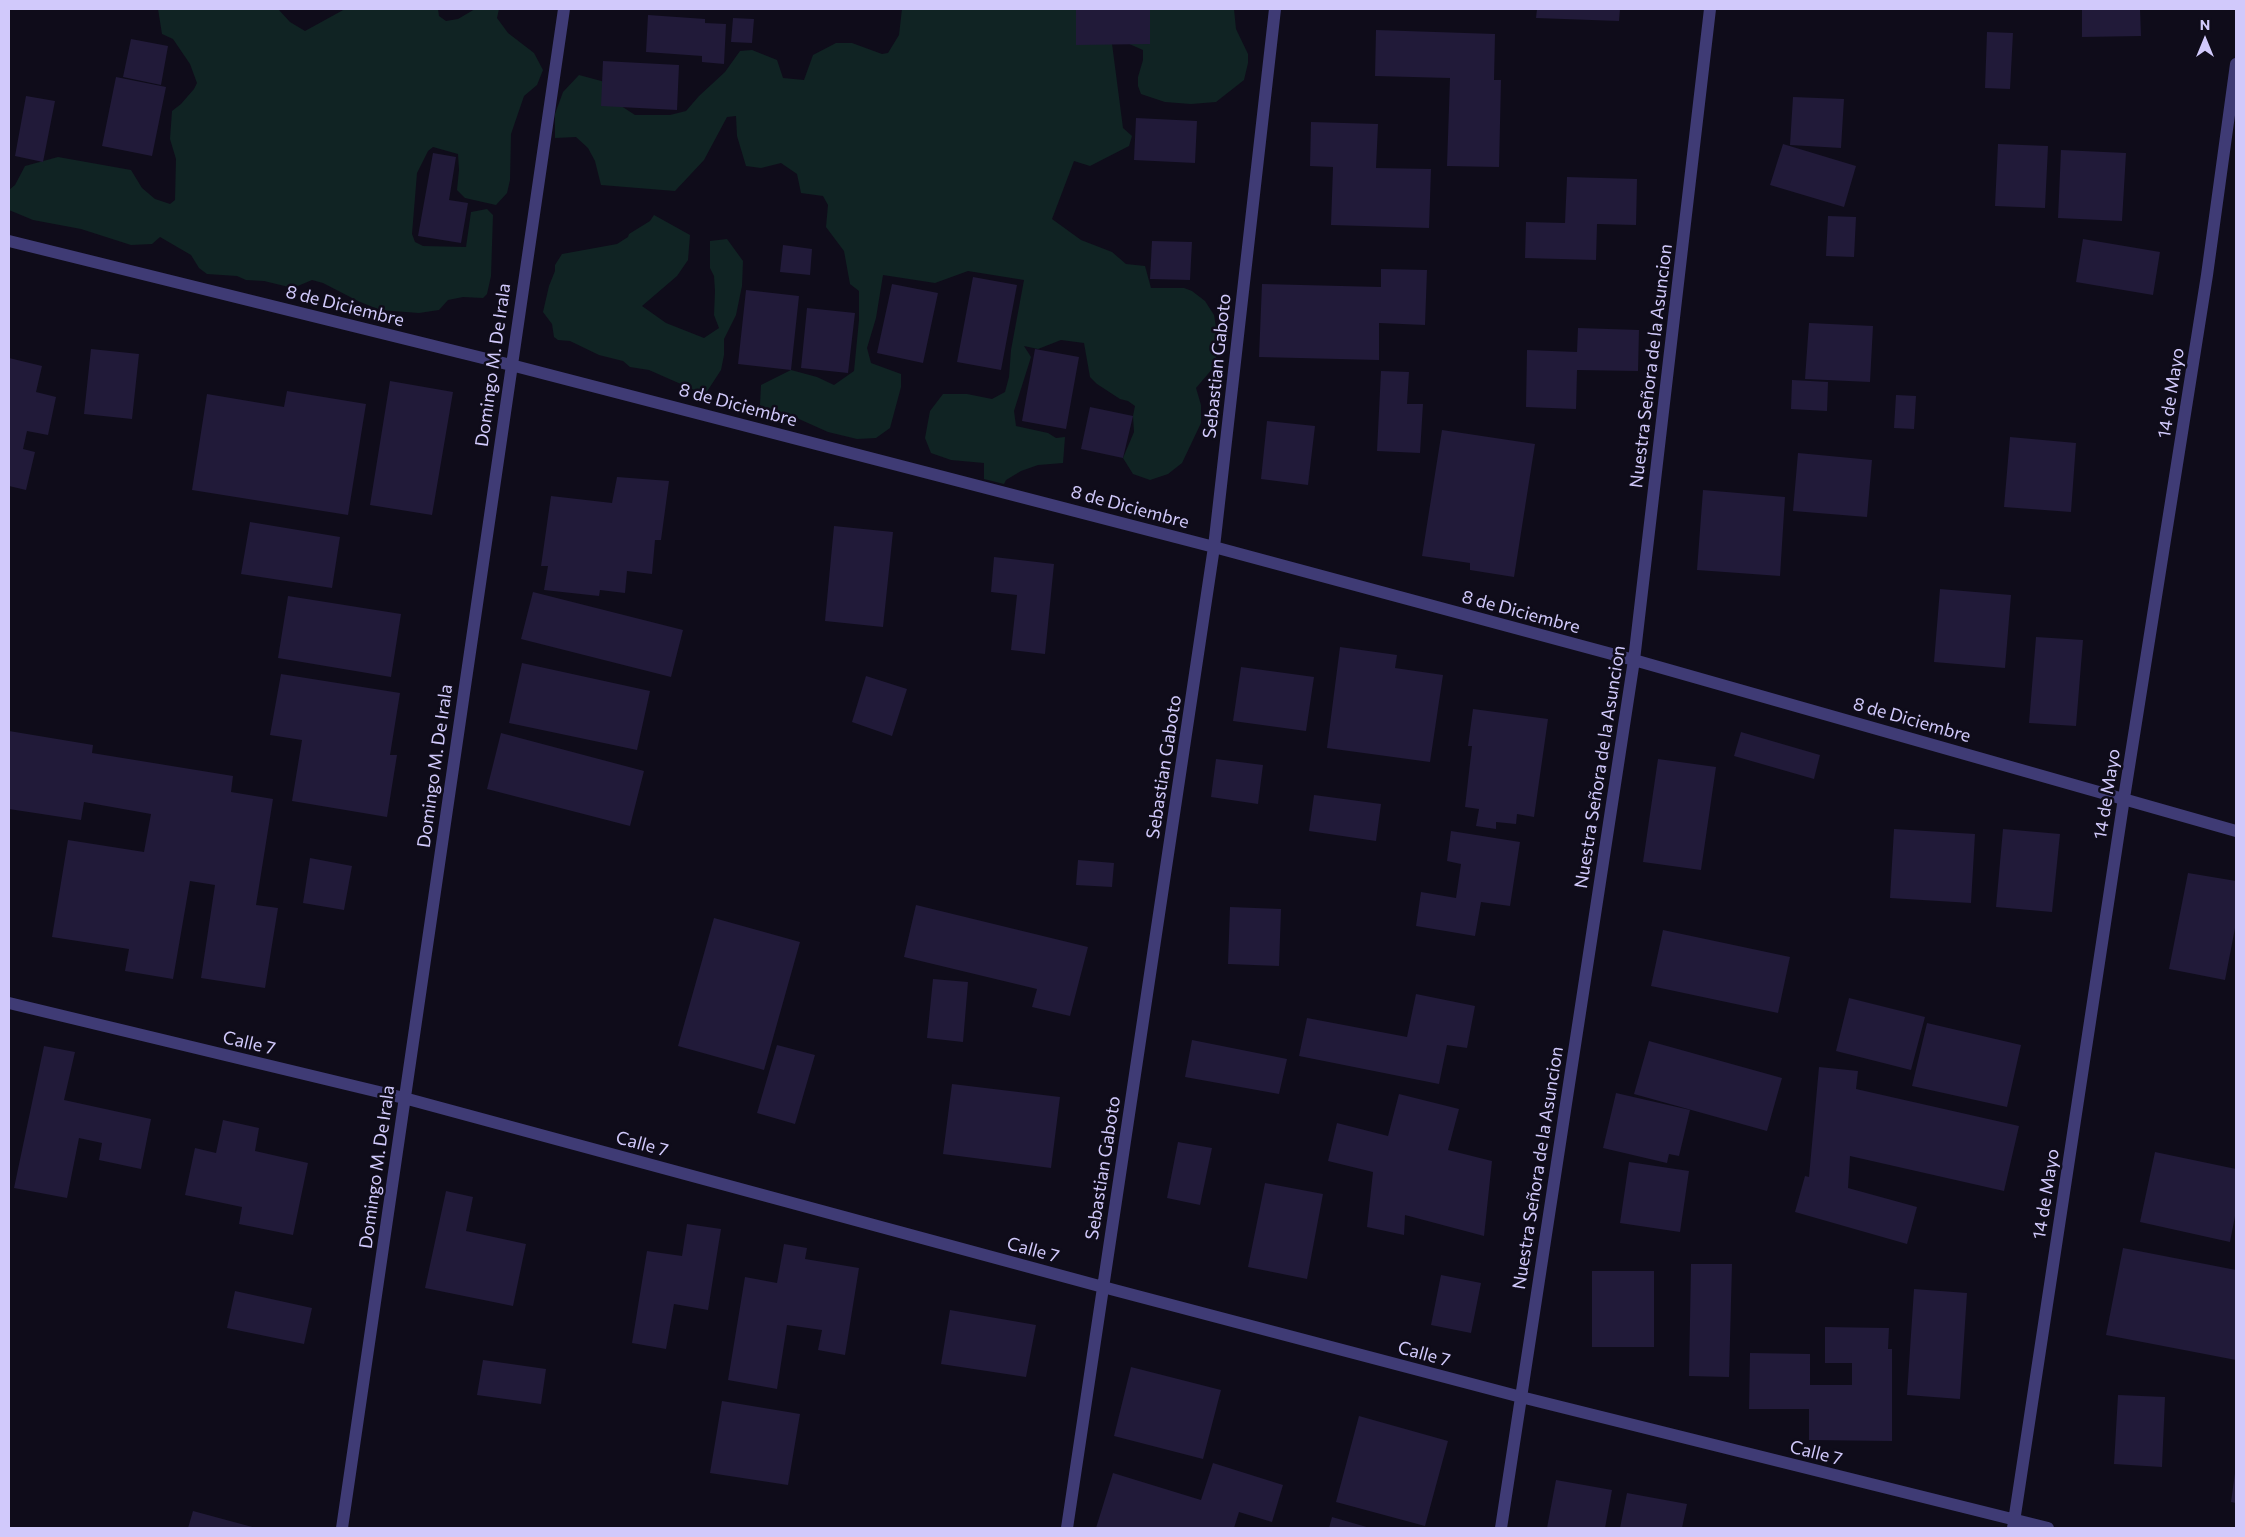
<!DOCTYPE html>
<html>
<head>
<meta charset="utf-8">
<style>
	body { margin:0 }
	#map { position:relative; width:2245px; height:1537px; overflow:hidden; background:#0f0c1a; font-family:Commissioner,sans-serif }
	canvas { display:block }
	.frame { position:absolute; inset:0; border:10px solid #d1c9fb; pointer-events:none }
	.north { position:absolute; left:2180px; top:15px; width:50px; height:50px; -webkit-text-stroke:4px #0f0c1a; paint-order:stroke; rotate:0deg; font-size:14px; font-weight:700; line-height:20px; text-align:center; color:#d1c9fb }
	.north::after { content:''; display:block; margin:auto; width:18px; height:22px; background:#d1c9fb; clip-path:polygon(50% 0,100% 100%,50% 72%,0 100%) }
</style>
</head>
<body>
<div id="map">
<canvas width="2245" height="1537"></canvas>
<div class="frame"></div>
<div class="north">N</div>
</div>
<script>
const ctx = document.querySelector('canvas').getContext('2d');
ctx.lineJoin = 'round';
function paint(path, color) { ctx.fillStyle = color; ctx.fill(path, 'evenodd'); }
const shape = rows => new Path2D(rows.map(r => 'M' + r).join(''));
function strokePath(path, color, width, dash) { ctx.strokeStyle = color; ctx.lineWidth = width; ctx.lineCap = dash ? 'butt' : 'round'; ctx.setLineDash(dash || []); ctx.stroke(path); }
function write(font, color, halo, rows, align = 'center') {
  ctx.font = font + ' Commissioner,sans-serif'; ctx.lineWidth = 5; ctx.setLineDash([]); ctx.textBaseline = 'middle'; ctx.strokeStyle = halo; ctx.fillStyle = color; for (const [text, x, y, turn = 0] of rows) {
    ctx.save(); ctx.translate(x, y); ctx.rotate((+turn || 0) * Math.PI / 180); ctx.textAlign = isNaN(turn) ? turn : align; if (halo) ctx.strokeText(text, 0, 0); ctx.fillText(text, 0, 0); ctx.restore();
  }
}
paint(shape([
	[158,9,278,9,290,22,305,31,345,9,438,9,439,16,446,21,458,19,475,9,499,9,497,18,508,33,534,53,543,70,537,85,524,96,511,134,510,180,507,193,496,205,465,198,457,190,459,170,458,154,433,147,428,151,417,173,412,234,415,242,423,246,466,247,471,212,487,209,493,215,491,276,487,294,483,298,463,297,448,300,439,310,419,313,380,310,358,301,323,283,312,280,293,288,264,281,246,280,237,276,207,274,199,268,191,255,160,237,152,244,131,245,81,229,33,220,9,210,9,190,15,185,25,166,58,157,131,170,142,188,155,199,170,204,175,200,176,159,170,139,172,111,181,104,194,89,197,83,190,64,173,39,162,34],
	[902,9,1234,9,1236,29,1248,54,1248,63,1244,80,1216,102,1191,104,1165,102,1141,94,1138,86,1138,77,1143,60,1143,50,1111,36,1123,128,1132,136,1129,146,1090,166,1074,161,1052,219,1081,240,1112,252,1126,264,1145,266,1151,288,1184,288,1192,291,1205,301,1214,315,1217,333,1216,360,1213,368,1196,388,1201,405,1201,423,1182,463,1168,474,1150,480,1133,474,1123,458,1134,432,1133,416,1135,406,1128,401,1120,399,1097,384,1090,377,1084,343,1061,340,1038,349,1024,346,1031,357,1014,411,1016,426,1048,433,1056,438,1065,437,1063,463,1038,465,1021,471,1006,480,1004,484,984,479,984,463,951,460,931,453,925,438,930,411,943,394,967,394,992,399,1005,392,1009,377,1011,350,1024,280,968,271,935,283,883,275,876,318,867,348,871,363,901,374,901,387,890,428,876,438,857,439,828,432,790,415,779,415,760,405,761,385,791,370,817,377,834,385,854,371,859,320,859,291,850,284,844,251,826,227,828,205,823,196,801,193,797,174,781,163,761,168,746,166,737,136,736,116,727,117,704,160,675,191,601,185,595,161,588,148,576,137,555,138,555,114,563,92,579,75,605,82,612,100,635,115,670,115,686,111,699,96,725,72,740,51,752,50,777,60,783,78,804,80,813,55,836,43,852,43,882,54,888,53,899,35],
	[654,215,690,235,688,260,677,276,642,306,666,323,704,338,719,328,714,315,715,291,714,276,710,268,710,241,727,239,743,261,742,286,736,315,724,339,724,355,721,370,706,393,699,392,649,370,630,367,623,361,599,355,570,341,558,340,554,337,552,324,543,312,549,286,555,271,555,265,562,254,617,244,628,237,629,234,650,221]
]), '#102323');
paint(shape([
	[1076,9,1150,9,1150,44,1076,45],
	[1537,9,1620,9,1619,21,1536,18],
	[2082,9,2140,9,2141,36,2082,37],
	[648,15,705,19,705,23,726,24,724,64,702,62,702,56,646,52],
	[733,18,754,19,752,43,731,42],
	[1376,30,1495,34,1494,80,1501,80,1499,167,1447,166,1450,78,1375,76],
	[1987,32,2013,33,2010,89,1985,88],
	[131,39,168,46,161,85,123,77],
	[603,61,679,65,677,110,601,106],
	[116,77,166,87,152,156,102,146],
	[26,96,55,101,43,162,15,156],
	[1793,97,1844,99,1841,148,1790,145],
	[1136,118,1197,121,1195,163,1134,160],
	[1311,122,1378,124,1376,168,1431,169,1429,228,1331,225,1333,167,1310,166],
	[1783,144,1856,166,1844,207,1770,185],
	[1998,144,2048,146,2045,208,1995,206],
	[2061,150,2126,153,2122,221,2058,218],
	[433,153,456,157,449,200,468,203,461,243,418,236],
	[1567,177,1637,179,1636,225,1597,224,1596,260,1525,258,1526,222,1565,223],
	[1828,216,1856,217,1854,257,1826,256],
	[2083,239,2160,252,2153,295,2076,282],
	[1152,241,1192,242,1190,280,1150,279],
	[783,245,812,249,810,275,780,272],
	[1381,269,1427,270,1425,325,1379,323,1379,360,1259,357,1262,284,1381,287],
	[973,277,1017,285,1001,370,957,362],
	[892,284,938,293,923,363,877,353],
	[746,290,799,296,791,370,738,364],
	[807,308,855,313,848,373,801,368],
	[1809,323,1873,326,1870,382,1805,379],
	[1578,328,1639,330,1638,371,1577,370,1576,409,1526,407,1527,350,1577,352],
	[91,349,139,354,132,419,84,414],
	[1035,349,1079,357,1066,429,1022,421],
	[9,358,42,366,36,392,56,397,48,435,27,431,23,449,35,452,26,490,9,486],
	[1381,371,1409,372,1407,404,1423,404,1420,453,1377,451],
	[1792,380,1828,382,1827,411,1791,409],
	[390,381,453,392,432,515,370,505],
	[287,391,366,404,348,515,192,490,207,394,284,407],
	[1896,395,1916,396,1914,429,1894,428],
	[1090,407,1133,416,1123,458,1081,449],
	[1267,421,1315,426,1308,485,1261,479],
	[1442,430,1535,444,1514,577,1470,570,1470,563,1422,556],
	[2010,437,2076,443,2071,512,2004,507],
	[1798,453,1872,460,1867,517,1793,511],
	[617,477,669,481,661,540,655,540,652,574,627,571,625,593,600,590,599,596,544,590,548,566,541,566,551,496,612,503],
	[1703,490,1785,497,1780,576,1697,570],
	[250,522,340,537,332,588,241,574],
	[834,526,893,532,883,627,825,621],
	[994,557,1054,564,1045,654,1011,650,1017,595,991,592],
	[1940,589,2011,595,2005,668,1934,662],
	[533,592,683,630,671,677,521,639],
	[288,596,401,614,391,677,278,658],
	[2036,637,2083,640,2076,726,2029,723],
	[1340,647,1397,655,1395,668,1443,675,1430,762,1327,748],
	[522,663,650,691,637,750,509,723],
	[1241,667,1314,677,1306,731,1233,721],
	[281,674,400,693,390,755,397,755,387,817,292,801,302,740,270,735],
	[866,676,907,689,892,736,852,722],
	[1473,709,1548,719,1534,817,1517,814,1516,824,1496,822,1496,829,1476,826,1479,809,1465,807,1472,746,1468,746],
	[9,731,93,745,92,753,233,776,231,792,273,799,256,905,278,908,265,988,201,978,215,885,190,881,173,979,125,971,129,949,52,937,68,840,144,852,151,814,84,802,81,820,9,809],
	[1741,732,1820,755,1814,779,1734,756],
	[501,733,644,771,630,826,487,789],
	[1216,759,1263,765,1258,804,1211,797],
	[1658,759,1716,767,1701,870,1643,862],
	[1314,795,1381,804,1376,841,1309,831],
	[1894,829,1975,834,1971,903,1890,898],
	[2003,829,2060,834,2052,912,1996,907],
	[1451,831,1520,842,1510,906,1481,902,1475,936,1416,926,1421,892,1456,898,1461,864,1447,861],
	[310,858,352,866,344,910,303,903],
	[1078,860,1114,863,1112,887,1076,885],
	[2188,873,2236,881,2236,923,2225,980,2169,969],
	[916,905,1088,947,1070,1016,1032,1007,1037,989,904,957],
	[1230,907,1281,909,1279,966,1228,964],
	[714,918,800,942,764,1070,678,1046],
	[1663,930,1790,957,1778,1013,1651,986],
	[933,979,968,982,963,1042,927,1038],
	[1416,994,1475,1006,1467,1048,1447,1045,1439,1084,1299,1056,1307,1018,1407,1037],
	[1849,998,1925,1017,1911,1070,1836,1051],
	[1927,1023,2021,1045,2007,1107,1912,1086],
	[1192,1040,1287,1059,1279,1094,1185,1077],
	[1649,1041,1782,1078,1767,1131,1634,1094],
	[777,1045,815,1055,795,1124,757,1113],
	[44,1046,75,1052,64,1100,151,1119,141,1169,99,1160,102,1143,79,1138,67,1198,14,1188],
	[1819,1067,1858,1071,1856,1089,2019,1126,2004,1191,1850,1156,1848,1188,1917,1207,1907,1244,1795,1212,1805,1176,1809,1177],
	[952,1084,1060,1097,1051,1168,943,1154],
	[1616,1093,1690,1110,1679,1156,1669,1154,1667,1163,1603,1148],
	[1399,1094,1459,1109,1448,1150,1492,1161,1484,1236,1405,1215,1404,1235,1367,1227,1373,1172,1328,1161,1337,1123,1388,1136],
	[223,1120,259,1128,255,1151,308,1163,293,1235,239,1224,242,1207,185,1195,195,1148,216,1153],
	[1178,1142,1212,1148,1200,1205,1167,1198],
	[2155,1152,2236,1169,2236,1211,2230,1242,2140,1222],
	[1629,1162,1689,1171,1680,1232,1620,1223],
	[1265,1183,1323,1194,1307,1279,1248,1267],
	[446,1191,473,1197,466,1231,526,1244,513,1306,425,1288],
	[687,1224,721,1229,708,1310,674,1304,666,1349,632,1343,647,1251,682,1256],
	[784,1244,807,1248,805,1259,859,1268,845,1355,818,1350,822,1330,787,1325,777,1389,728,1380,745,1277,777,1283],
	[2123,1248,2236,1270,2236,1360,2106,1335],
	[1691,1264,1732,1264,1729,1377,1689,1376],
	[1592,1271,1654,1271,1654,1347,1592,1347],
	[1441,1275,1481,1283,1471,1333,1431,1325],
	[1914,1289,1967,1293,1960,1399,1907,1395],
	[235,1291,312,1308,304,1344,227,1328],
	[950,1310,1036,1325,1026,1377,941,1364],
	[1825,1327,1889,1328,1888,1349,1892,1349,1892,1441,1809,1440,1809,1409,1749,1409,1750,1353,1810,1354,1810,1385,1852,1385,1852,1363,1825,1363],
	[483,1360,546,1369,541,1404,477,1395],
	[1131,1367,1221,1390,1203,1459,1114,1436],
	[2118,1395,2165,1397,2162,1467,2114,1464],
	[722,1401,800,1414,788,1485,710,1473],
	[1359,1416,1448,1441,1425,1526,1336,1502],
	[1213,1463,1283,1485,1272,1522,1239,1512,1234,1528,1096,1528,1113,1473,1201,1500],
	[2235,1473,2236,1473,2236,1503,2231,1502],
	[1556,1480,1612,1490,1605,1528,1547,1528],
	[1627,1493,1687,1504,1682,1528,1620,1528],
	[193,1511,256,1528,188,1528],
	[1332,1517,1370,1528,1329,1528]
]), '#211a39');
strokePath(shape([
	[9,241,511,365,1214,547,1634,660,2236,831],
	[9,1003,404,1098,1103,1287,1521,1397,2048,1528],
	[342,1528,564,9],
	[1067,1528,1214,547,1275,9],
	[1501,1528,1634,660,1710,9],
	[2013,1528,2124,798,2207,275,2236,64]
]), '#3f3b75', 12);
write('18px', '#d1c9fb', '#0f0c1a', [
	["8 de Diciembre",345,306,14],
	["Domingo M. De Irala",493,365,-82],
	["Sebastian Gaboto",1217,366,-84],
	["Nuestra Señora de la Asuncion",1651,366,-83],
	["14 de Mayo",2171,393,-81],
	["8 de Diciembre",738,405,15],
	["8 de Diciembre",1130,507,15],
	["8 de Diciembre",1521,612,15],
	["8 de Diciembre",1912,720,16],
	["Domingo M. De Irala",435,766,-82],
	["Sebastian Gaboto",1164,767,-81],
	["Nuestra Señora de la Asuncion",1600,767,-81],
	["14 de Mayo",2107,794,-81],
	["Calle 7",249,1043,13],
	["Calle 7",642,1144,15],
	["Domingo M. De Irala",377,1167,-82],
	["Sebastian Gaboto",1103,1168,-81],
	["Nuestra Señora de la Asuncion",1538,1168,-81],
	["14 de Mayo",2046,1194,-81],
	["Calle 7",1033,1250,15],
	["Calle 7",1424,1354,15],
	["Calle 7",1816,1453,14]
]);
</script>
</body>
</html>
